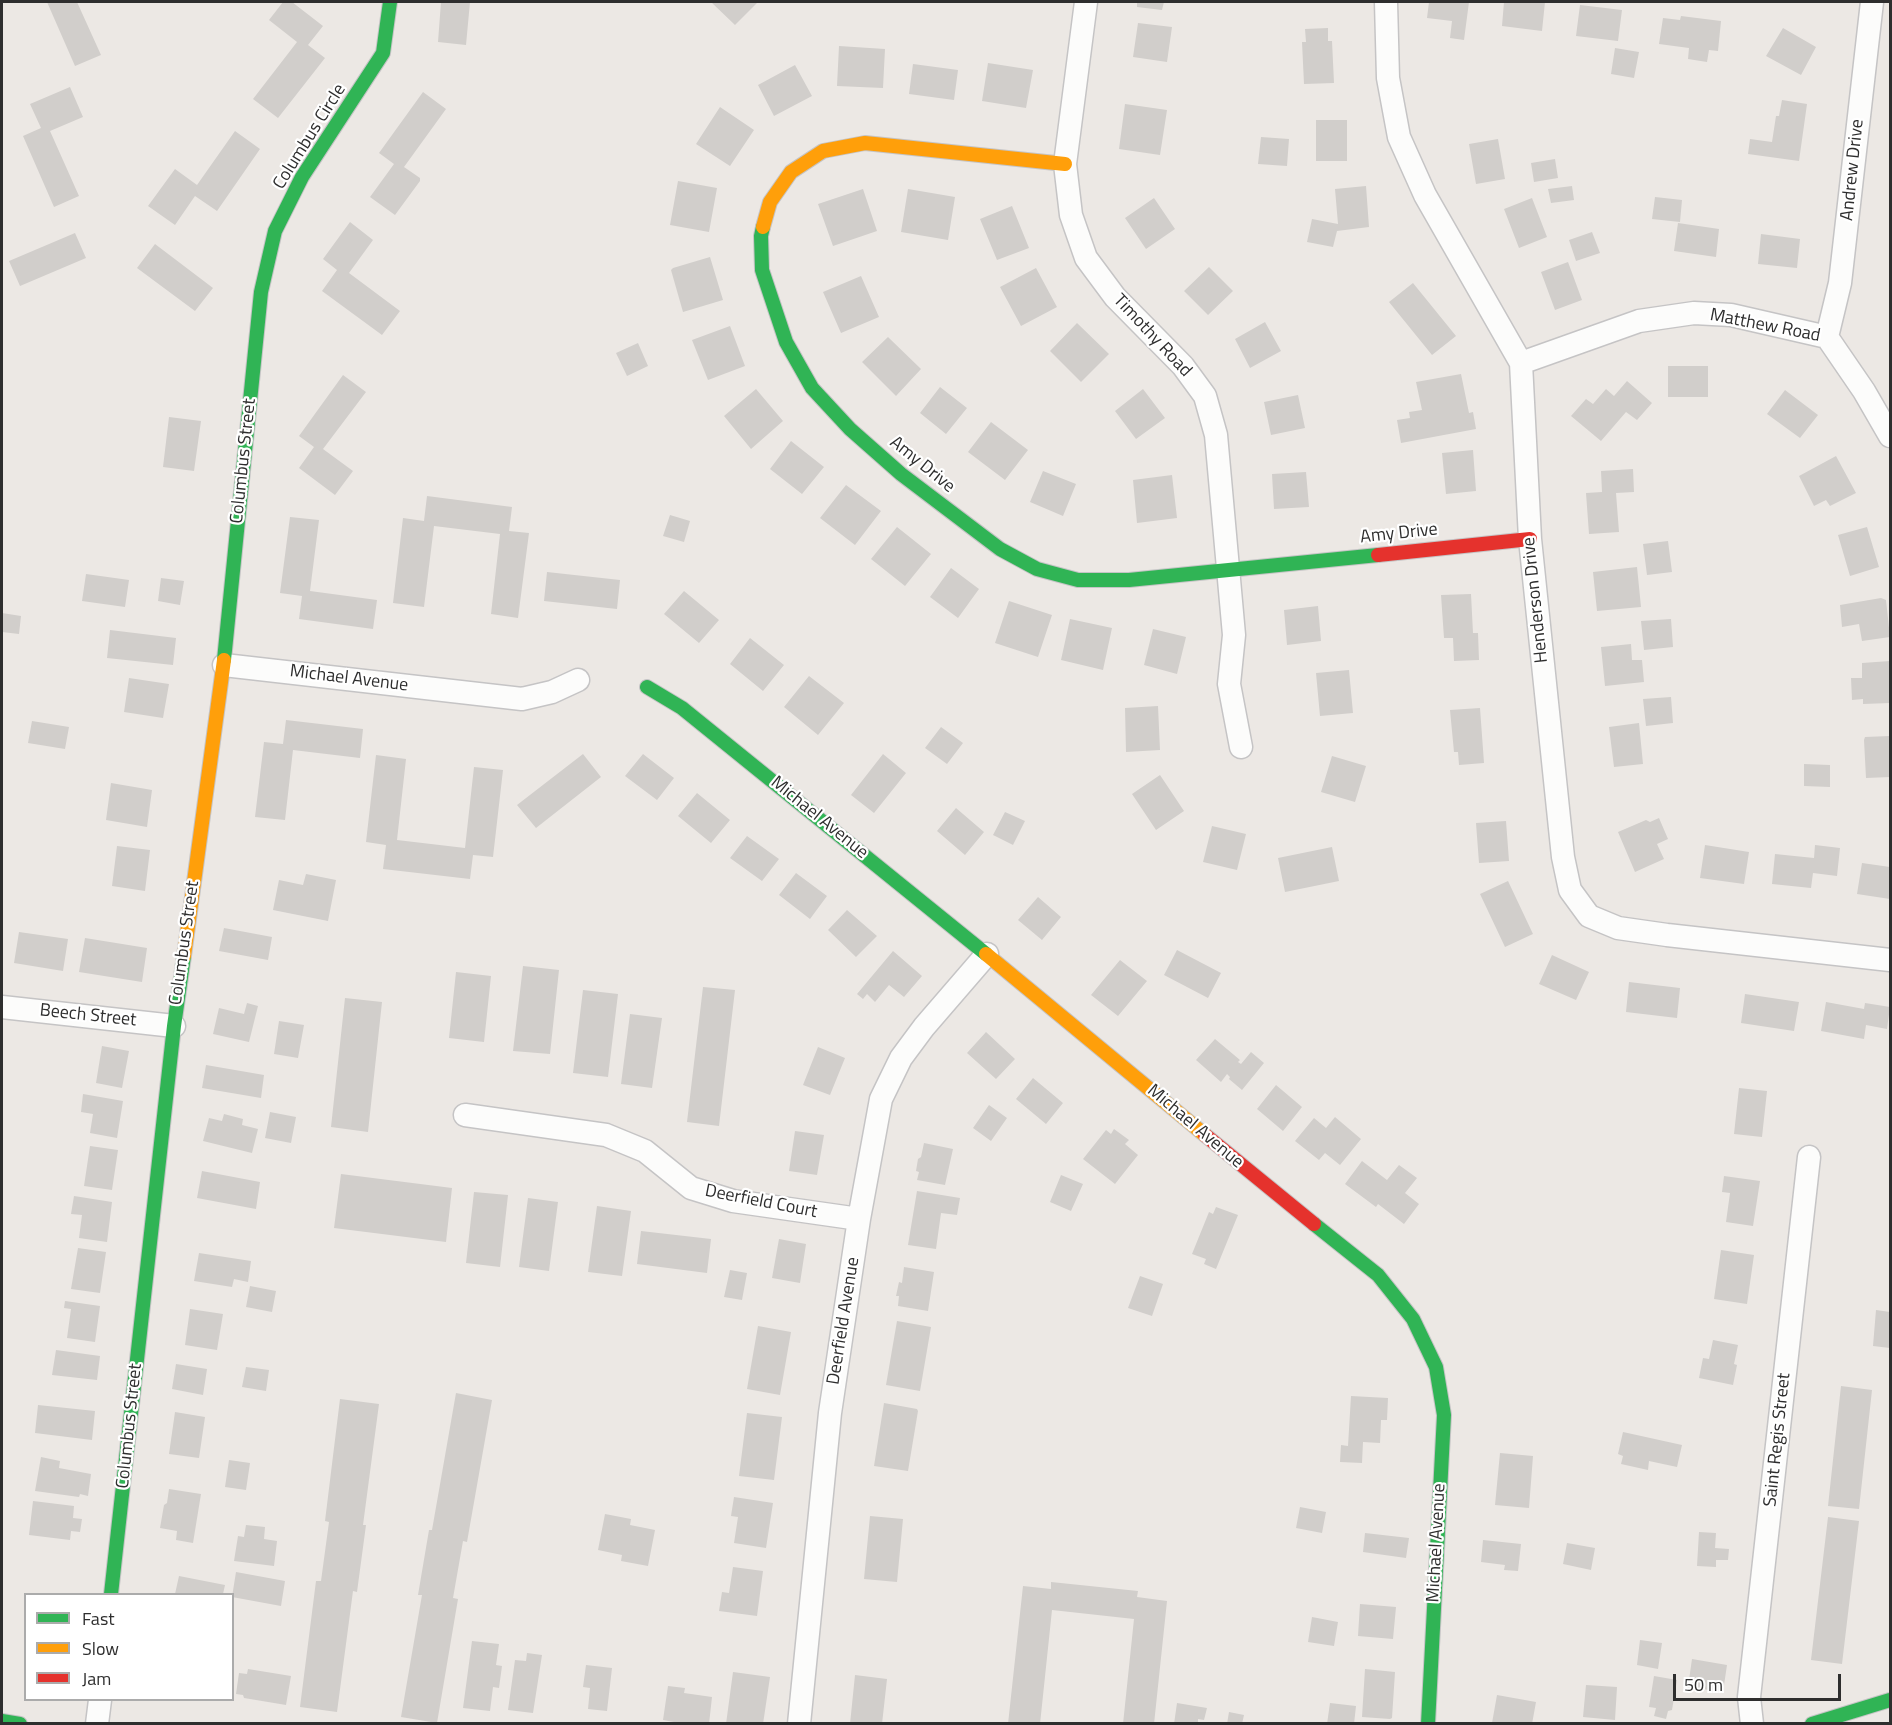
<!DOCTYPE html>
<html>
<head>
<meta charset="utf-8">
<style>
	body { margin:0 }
	#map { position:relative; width:1892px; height:1725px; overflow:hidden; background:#ece8e4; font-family:"Titillium Web",sans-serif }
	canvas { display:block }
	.frame { position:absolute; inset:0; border:3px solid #2e2e2e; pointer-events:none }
	.legend { position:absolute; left:24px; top:1593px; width:210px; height:108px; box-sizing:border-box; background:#fff; border:2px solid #ababab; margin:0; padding:8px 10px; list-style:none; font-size:18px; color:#2e2e2e }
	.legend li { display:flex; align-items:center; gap:12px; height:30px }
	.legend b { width:30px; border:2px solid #ababab }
	.scale { position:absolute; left:1673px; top:1674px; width:168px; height:27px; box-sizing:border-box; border:3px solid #2e2e2e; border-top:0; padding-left:8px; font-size:18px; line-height:21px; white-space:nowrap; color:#2e2e2e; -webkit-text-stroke:4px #fff; paint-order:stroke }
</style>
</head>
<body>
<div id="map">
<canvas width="1892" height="1725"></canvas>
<div class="frame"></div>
<ul class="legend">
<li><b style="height:8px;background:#30b455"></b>Fast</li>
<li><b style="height:8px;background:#ff9f0a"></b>Slow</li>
<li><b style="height:8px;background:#e5322d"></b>Jam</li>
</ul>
<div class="scale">50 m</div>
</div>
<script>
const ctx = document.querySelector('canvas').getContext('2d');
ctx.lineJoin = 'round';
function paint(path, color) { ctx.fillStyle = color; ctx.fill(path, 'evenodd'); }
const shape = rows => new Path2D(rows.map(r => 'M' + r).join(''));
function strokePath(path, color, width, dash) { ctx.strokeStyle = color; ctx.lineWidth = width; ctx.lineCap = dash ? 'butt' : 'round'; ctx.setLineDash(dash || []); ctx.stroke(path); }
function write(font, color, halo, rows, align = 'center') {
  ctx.font = font + ' "Titillium Web",sans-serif'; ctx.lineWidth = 4.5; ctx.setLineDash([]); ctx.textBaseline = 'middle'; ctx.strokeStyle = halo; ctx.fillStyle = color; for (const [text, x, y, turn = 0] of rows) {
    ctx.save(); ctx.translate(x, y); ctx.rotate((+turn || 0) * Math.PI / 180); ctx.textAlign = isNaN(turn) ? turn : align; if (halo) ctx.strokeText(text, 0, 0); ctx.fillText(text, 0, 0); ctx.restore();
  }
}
paint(shape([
	[47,2,77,2,101,55,75,66],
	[283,2,292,2,323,26,308,45,325,58,278,118,253,99,297,42,269,20],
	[441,2,470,2,466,45,438,42],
	[711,2,758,2,735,25],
	[1137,2,1164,2,1162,10,1137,7],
	[1429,2,1469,2,1464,40,1450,38,1452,21,1427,18],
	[1504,2,1545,2,1542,31,1502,26],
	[1580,5,1622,10,1618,41,1576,36],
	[1681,16,1721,21,1718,51,1709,50,1707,62,1688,59,1689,48,1659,44,1663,18,1680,20],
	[1138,23,1172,27,1167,62,1133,57],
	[1328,28,1328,41,1332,41,1334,83,1304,84,1302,42,1306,42,1305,29],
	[1783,28,1816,47,1801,75,1766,56],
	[839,46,885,49,883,88,837,86],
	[1615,48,1639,52,1634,78,1611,74],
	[988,63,1033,70,1026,108,982,101],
	[913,64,958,70,954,100,909,94],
	[795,65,812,96,774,116,758,85],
	[70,87,83,117,50,131,79,196,54,207,23,136,41,128,30,104],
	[423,92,446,109,404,167,420,178,420,181,395,215,370,197,394,164,379,153],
	[1782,100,1807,104,1799,161,1748,154,1750,139,1772,142,1776,116,1779,116],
	[1125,104,1167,110,1160,155,1119,149],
	[720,107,754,130,730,166,696,144],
	[1316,120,1347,120,1347,161,1316,161],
	[235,131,260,149,217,211,195,196,175,225,148,206,175,169,197,185],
	[1261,137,1289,139,1287,166,1258,164],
	[1498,139,1505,179,1476,184,1469,144],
	[1555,159,1558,178,1534,182,1531,163],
	[678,181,717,188,709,232,670,225],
	[1366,186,1369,227,1337,231,1333,247,1307,242,1312,219,1338,224,1335,189],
	[1572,186,1574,200,1551,203,1548,189],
	[863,189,877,231,833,246,818,204],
	[908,189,955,197,948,240,901,232],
	[1655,197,1682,200,1680,222,1652,219],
	[1154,198,1175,229,1146,249,1125,218],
	[1532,198,1547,237,1519,248,1504,209],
	[1012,206,1029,248,997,260,980,219],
	[350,222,373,240,349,273,400,311,382,335,322,291,337,270,323,259],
	[1678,223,1719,229,1716,257,1674,251],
	[1592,232,1600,253,1576,261,1569,240],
	[75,233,86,258,20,286,9,261],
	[1761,234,1800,239,1797,268,1758,264],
	[155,244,213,288,195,311,137,268],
	[710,257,723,300,683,312,671,270,673,268],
	[1568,262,1582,300,1555,310,1541,272],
	[1209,267,1233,291,1208,315,1184,291],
	[1036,268,1057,307,1021,326,1000,287],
	[861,276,879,317,841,333,823,292],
	[1413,283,1456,336,1432,355,1389,302],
	[1265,322,1281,351,1250,368,1235,339],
	[1077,323,1109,354,1081,382,1050,351],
	[730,326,745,366,708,380,692,340],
	[888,337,921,369,896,396,862,362],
	[638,343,648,366,627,376,616,353],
	[1668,366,1708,366,1708,397,1668,397],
	[1461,374,1469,413,1473,412,1476,429,1401,443,1397,420,1410,418,1409,412,1422,410,1416,382],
	[343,375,366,392,323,449,353,471,335,495,299,468,314,447,299,436],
	[1627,381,1652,403,1637,420,1626,412,1601,441,1571,416,1586,399,1593,404,1606,389,1614,396],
	[940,387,967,408,946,434,920,413],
	[756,389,783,421,751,449,724,416],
	[1143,389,1165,418,1136,439,1115,411],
	[1785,390,1818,415,1800,438,1767,414],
	[1298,395,1305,428,1271,435,1264,402],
	[169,417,201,421,194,471,163,467],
	[991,422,1028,450,1005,480,968,452],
	[791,441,824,467,802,494,770,469],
	[1473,450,1476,491,1446,494,1442,453],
	[1836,456,1856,493,1830,506,1826,500,1814,506,1799,476],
	[1633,469,1634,492,1616,493,1619,532,1589,534,1586,493,1602,492,1601,471],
	[1043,471,1076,484,1063,516,1030,502],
	[1306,472,1309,507,1274,509,1272,474],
	[1172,475,1177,518,1137,523,1133,480],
	[846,485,881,511,855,545,820,518],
	[427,496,512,507,509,531,529,533,518,618,491,614,500,534,434,526,424,607,393,603,403,518,424,521],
	[670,515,690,521,684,542,663,536],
	[290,517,319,520,310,591,377,600,373,629,299,619,302,596,280,593],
	[897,527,931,554,905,586,871,559],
	[1867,527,1879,567,1850,576,1838,535],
	[1668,541,1672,572,1647,575,1643,544],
	[1637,567,1641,607,1597,611,1593,572],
	[951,568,979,589,958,618,930,597],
	[547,572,620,580,617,609,544,601],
	[86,574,129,580,125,607,82,601],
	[161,578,184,581,180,605,158,601],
	[684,591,719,620,699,643,664,614],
	[1471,594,1473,633,1478,633,1479,660,1454,661,1453,638,1444,638,1441,595],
	[1881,598,1886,600,1890,637,1862,641,1859,624,1842,627,1840,605],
	[1009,601,1052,615,1038,657,995,643],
	[1318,606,1321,641,1287,645,1284,610],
	[2,613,21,616,19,634,2,632],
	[1070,619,1112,628,1103,670,1061,660],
	[1671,619,1673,647,1644,650,1641,621],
	[1153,629,1186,637,1177,674,1144,665],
	[110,630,176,638,173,665,107,658],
	[750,638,784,665,763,691,730,664],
	[1631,644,1632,660,1642,660,1644,682,1605,686,1601,647],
	[1890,661,1890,703,1863,704,1863,699,1852,700,1851,678,1862,678,1862,663],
	[1349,670,1353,713,1320,716,1316,673],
	[809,676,844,703,818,735,784,707],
	[129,678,169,684,163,718,124,712],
	[1671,697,1673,723,1646,726,1643,699],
	[1158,706,1160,750,1126,752,1125,708],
	[1480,708,1484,763,1459,765,1458,752,1454,752,1450,710],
	[286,720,363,729,360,758,293,750,285,820,255,817,264,742,283,744],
	[32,721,69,727,65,749,28,743],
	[1639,723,1643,764,1614,767,1609,727],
	[941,727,963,743,947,764,925,748],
	[1890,736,1890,777,1866,778,1864,740,1865,737],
	[583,754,601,777,536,828,517,805],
	[643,754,674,778,657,800,625,776],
	[883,754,906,773,874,813,851,795],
	[376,755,406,759,397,840,465,848,474,767,503,770,493,857,473,855,470,879,383,869,386,845,366,842],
	[1332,756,1366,766,1355,802,1321,792],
	[1804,764,1830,765,1830,787,1804,786],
	[1160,775,1184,811,1156,830,1132,794],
	[111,783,152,790,147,827,106,820],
	[697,793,730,820,711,843,678,816],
	[956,808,984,832,965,855,937,831],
	[1005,812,1025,821,1013,845,993,835],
	[1659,818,1668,839,1657,844,1664,859,1635,872,1618,832,1646,820,1650,822],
	[1506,821,1509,861,1479,863,1476,823],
	[1212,826,1246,834,1237,870,1203,862],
	[747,836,779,859,762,881,730,858],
	[1705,845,1749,852,1744,884,1700,878],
	[1815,845,1840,848,1837,876,1813,873,1811,888,1772,884,1775,854,1814,858],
	[117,846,150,850,145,891,112,886],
	[1332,847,1339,881,1285,892,1278,858],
	[1862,863,1890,867,1890,899,1857,894],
	[796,873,827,896,810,919,779,895],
	[306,874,336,880,328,921,273,910,279,880,303,885],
	[1508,881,1533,934,1505,947,1480,894],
	[1038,897,1061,917,1042,940,1018,920],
	[847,910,877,936,856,957,828,930],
	[224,928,272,937,268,960,219,951],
	[19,932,68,939,63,971,14,963],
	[85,938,147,948,142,982,79,972],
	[1177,950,1221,973,1208,998,1164,975],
	[893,951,922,976,904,997,889,985,875,1002,867,994,863,999,857,994],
	[1552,955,1589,972,1576,1000,1539,984],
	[1120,960,1147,981,1118,1016,1091,995],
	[523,966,559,970,550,1054,513,1051],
	[456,972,491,976,484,1042,449,1038],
	[1629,982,1680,988,1677,1018,1626,1012],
	[703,987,735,990,719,1126,687,1122],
	[583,990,618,994,608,1077,573,1073],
	[1745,994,1799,1002,1794,1031,1741,1023],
	[345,998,382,1002,368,1132,331,1127],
	[1826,1002,1864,1009,1865,1003,1890,1007,1887,1029,1866,1025,1864,1039,1821,1031],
	[247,1003,258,1006,249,1042,213,1034,219,1008,244,1014],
	[630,1014,662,1018,652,1088,621,1084],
	[279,1021,304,1025,298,1058,274,1054],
	[986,1032,1015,1059,996,1079,967,1053],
	[1215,1039,1240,1060,1238,1062,1241,1064,1251,1052,1264,1063,1242,1090,1229,1079,1230,1077,1227,1074,1221,1082,1196,1060],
	[102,1046,129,1051,122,1088,96,1083],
	[818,1047,845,1058,830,1095,803,1085],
	[206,1065,264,1075,261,1098,202,1088],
	[1033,1078,1063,1103,1046,1124,1016,1099],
	[1276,1085,1302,1107,1283,1131,1257,1109],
	[1739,1088,1767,1091,1762,1137,1734,1134],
	[83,1094,123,1101,117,1138,90,1133,93,1114,81,1112],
	[989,1105,1007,1118,991,1141,973,1128],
	[270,1112,296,1117,291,1143,265,1138],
	[224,1114,243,1119,242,1125,258,1129,252,1153,203,1141,209,1118,222,1121],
	[1335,1117,1361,1139,1340,1165,1325,1153,1319,1160,1295,1141,1314,1118,1326,1128],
	[1114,1129,1129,1140,1125,1144,1138,1155,1115,1184,1083,1159,1106,1130,1111,1134],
	[795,1131,824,1135,817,1175,789,1171],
	[924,1143,953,1149,945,1185,917,1180,919,1172,916,1171,918,1159,921,1157],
	[90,1146,118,1150,112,1190,84,1186],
	[1362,1161,1387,1180,1399,1165,1417,1178,1405,1193,1419,1204,1404,1224,1378,1204,1376,1207,1345,1184],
	[202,1171,260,1182,256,1209,197,1198],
	[341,1174,452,1188,446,1242,334,1228],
	[1061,1175,1083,1184,1071,1211,1050,1202],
	[1724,1176,1760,1181,1753,1226,1726,1222,1730,1193,1722,1192],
	[917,1191,960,1198,957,1215,941,1213,936,1249,908,1245],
	[474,1192,508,1195,500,1267,466,1263],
	[74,1196,112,1202,107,1242,79,1238,82,1215,71,1214],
	[528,1198,558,1202,549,1271,519,1267],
	[597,1206,631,1211,622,1276,588,1272],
	[1216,1207,1238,1215,1216,1269,1204,1264,1206,1259,1192,1254,1209,1212,1213,1214],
	[641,1231,711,1239,707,1273,637,1264],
	[779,1239,806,1244,800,1283,772,1278],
	[78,1248,106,1252,100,1293,71,1289],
	[1721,1250,1754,1255,1747,1304,1714,1299],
	[199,1253,251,1261,248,1282,234,1279,232,1287,194,1281],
	[904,1267,934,1272,928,1311,898,1306,899,1296,896,1296,899,1282,902,1283],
	[730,1270,747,1273,742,1300,724,1297],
	[1140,1276,1163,1284,1152,1316,1128,1308],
	[250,1286,276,1291,272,1312,246,1307],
	[65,1301,100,1306,95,1342,67,1338,71,1309,64,1308],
	[190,1309,223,1314,217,1350,185,1345],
	[1876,1310,1890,1312,1890,1348,1873,1346],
	[897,1321,931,1327,920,1391,886,1385],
	[758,1326,791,1332,780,1395,747,1389],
	[1713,1340,1738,1345,1734,1364,1737,1365,1733,1385,1699,1378,1703,1358,1709,1359],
	[56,1350,100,1356,97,1380,52,1375],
	[176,1364,207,1369,203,1395,172,1389],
	[246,1367,269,1370,266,1391,242,1387],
	[1841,1386,1872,1390,1859,1509,1828,1506],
	[456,1393,492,1400,467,1542,463,1541,453,1598,458,1599,437,1723,401,1717,422,1595,418,1595,429,1530,432,1530],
	[1351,1396,1388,1398,1387,1420,1381,1420,1380,1443,1363,1442,1362,1463,1340,1462,1341,1445,1348,1446],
	[340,1399,379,1404,363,1525,366,1525,357,1592,353,1591,337,1712,300,1707,316,1581,321,1581,329,1522,325,1521],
	[884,1403,917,1409,918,1411,908,1471,874,1466],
	[38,1405,95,1411,92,1440,35,1433],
	[175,1412,205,1417,199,1458,169,1454],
	[747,1413,782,1417,774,1480,739,1476],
	[1623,1432,1682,1445,1677,1467,1649,1461,1648,1470,1621,1464,1623,1456,1618,1454],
	[1500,1453,1533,1456,1529,1508,1495,1505],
	[41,1457,60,1461,59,1468,91,1474,88,1496,80,1494,79,1497,35,1491],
	[229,1460,250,1463,246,1490,225,1487],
	[169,1489,201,1494,193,1543,176,1540,177,1531,160,1528,164,1505,167,1503],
	[734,1497,773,1503,766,1548,734,1543,738,1517,731,1516],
	[33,1501,74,1506,73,1518,82,1519,80,1532,71,1531,70,1540,29,1535],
	[1300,1507,1326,1512,1322,1533,1296,1528],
	[605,1514,631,1519,630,1525,655,1530,648,1566,621,1561,622,1555,598,1550],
	[870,1516,903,1519,897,1582,864,1579],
	[1828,1517,1859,1521,1842,1664,1811,1660],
	[246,1525,265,1527,264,1539,277,1541,274,1566,234,1561,238,1536,244,1537],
	[1699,1532,1716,1533,1715,1548,1729,1549,1728,1560,1716,1560,1716,1567,1697,1566],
	[1365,1533,1409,1538,1406,1558,1363,1552],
	[1483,1540,1521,1544,1518,1571,1504,1570,1505,1565,1481,1562],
	[1567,1543,1595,1548,1591,1570,1563,1564],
	[733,1567,763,1571,757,1616,719,1611,722,1592,729,1593],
	[236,1572,285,1581,281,1606,232,1597],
	[179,1576,225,1585,223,1594,175,1594],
	[1051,1582,1138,1591,1137,1597,1167,1601,1154,1724,1123,1724,1134,1619,1052,1610,1040,1724,1008,1724,1023,1586,1051,1589],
	[1360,1604,1396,1607,1393,1639,1358,1636],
	[1312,1617,1338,1622,1334,1646,1308,1642],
	[1640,1640,1662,1643,1658,1669,1637,1665],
	[472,1641,499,1644,496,1665,502,1666,499,1688,493,1687,490,1711,463,1708],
	[527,1653,542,1655,533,1713,508,1710,515,1660,526,1661],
	[1692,1659,1727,1665,1723,1692,1688,1687],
	[586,1665,612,1668,607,1711,588,1709,590,1688,583,1687],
	[248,1669,291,1676,286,1705,244,1698,243,1695,236,1694,239,1673,247,1674],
	[1365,1669,1395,1672,1392,1718,1390,1719,1362,1717],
	[733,1672,770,1677,763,1724,726,1724],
	[855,1675,887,1679,882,1724,850,1724],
	[1654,1676,1677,1680,1672,1710,1668,1711,1666,1719,1654,1716,1656,1708,1649,1707],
	[1586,1685,1617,1687,1615,1720,1583,1717],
	[668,1686,685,1688,684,1693,712,1697,709,1724,685,1724,663,1720],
	[1497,1695,1536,1702,1532,1724,1492,1723],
	[1177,1703,1207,1708,1204,1720,1198,1719,1198,1724,1174,1724],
	[1330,1703,1356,1706,1354,1724,1327,1724],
	[1229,1712,1244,1715,1242,1724,1227,1724]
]), '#d1cecb');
const street = shape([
	[1086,2,1065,164,1071,215,1086,258,1115,297,1183,366,1205,396,1216,435,1234,635,1229,684,1241,747],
	[1386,2,1388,78,1399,137,1425,195,1521,363,1530,539,1563,857,1570,890,1589,916,1618,928,1667,935,1890,960],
	[1827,337,1840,283,1872,2],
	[1521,363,1639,321,1694,313,1731,315,1827,337,1864,391,1890,436],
	[224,665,522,699,552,692,578,680],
	[2,1007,174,1026],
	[465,1115,606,1135,645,1151,691,1188,733,1201,859,1219],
	[97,1724,100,1700],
	[799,1724,830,1413,859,1219,881,1099,901,1058,924,1027,987,954],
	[1752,1724,1749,1697,1809,1157]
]);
const fast = shape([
	[763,227,761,236,762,270,786,342,812,388,850,429,901,474,1000,549,1037,569,1078,580,1129,580,1378,555],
	[224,660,261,292,275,231,302,177,383,53,390,2],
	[647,687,682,708,986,954],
	[1314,1224,1378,1275,1413,1319,1436,1367,1444,1415,1428,1724],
	[111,1594,174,1026,184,956],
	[2,1721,20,1724],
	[1812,1724,1890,1700]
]);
const slow = shape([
	[763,227,770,202,791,172,823,151,865,143,1065,164],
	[986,954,1205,1135],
	[184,956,224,660]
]);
const jam = shape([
	[1378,555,1530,539],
	[1205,1135,1314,1224]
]);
strokePath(street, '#c5c4c5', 25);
strokePath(fast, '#c5c4c5', 16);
strokePath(slow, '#c5c4c5', 16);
strokePath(jam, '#c5c4c5', 16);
strokePath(street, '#fcfcfb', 22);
strokePath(fast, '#30b455', 14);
strokePath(slow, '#ff9f0a', 14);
strokePath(jam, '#e5322d', 14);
write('18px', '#2e2e2e', '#fff', [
	["Columbus Circle",310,137,-58],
	["Andrew Drive",1853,170,-84],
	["Matthew Road",1765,326,11],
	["Timothy Road",1152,336,47],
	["Columbus Street",244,461,-84],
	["Amy Drive",922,465,39],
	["Amy Drive",1399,534,-6],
	["Henderson Drive",1536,600,-96],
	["Michael Avenue",349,679,7],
	["Michael Avenue",819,818,39],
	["Columbus Street",185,943,-82],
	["Beech Street",88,1016,6],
	["Michael Avenue",1195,1127,40],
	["Deerfield Court",761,1202,11],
	["Deerfield Avenue",844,1321,-81],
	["Columbus Street",130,1426,-84],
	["Saint Regis Street",1778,1440,-84],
	["Michael Avenue",1437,1543,-87]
]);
</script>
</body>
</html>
